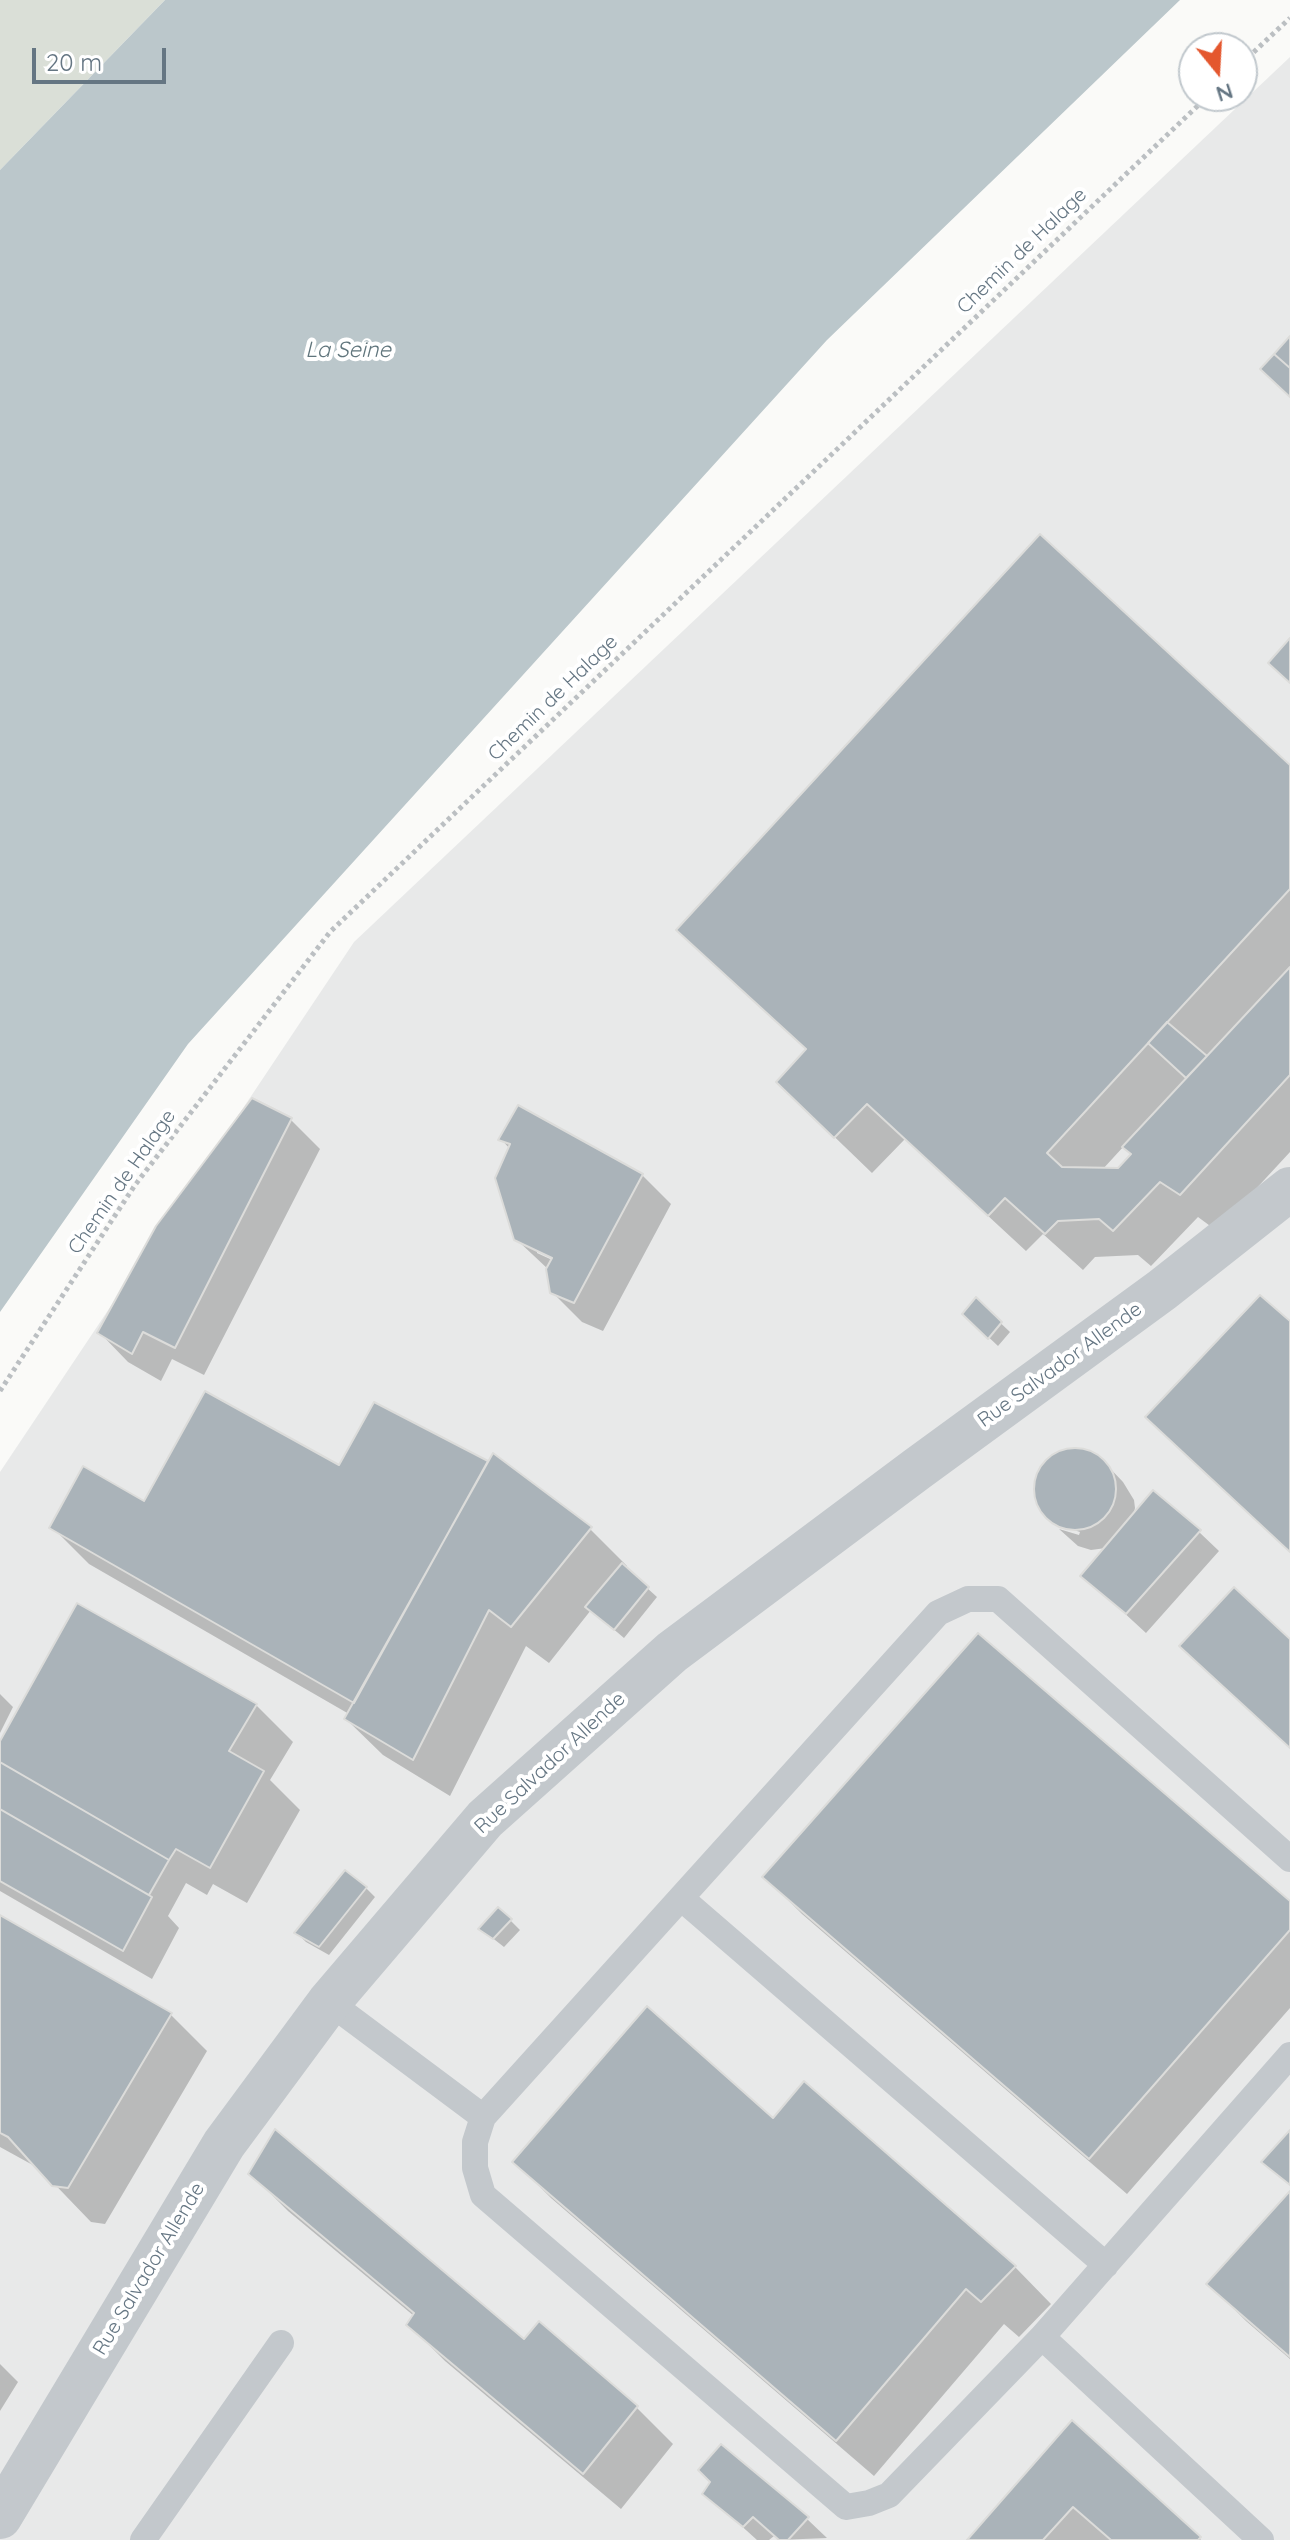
<!DOCTYPE html>
<html>
<head>
<meta charset="utf-8">
<style>
	body { margin:0 }
	#map { position:relative; width:1290px; height:2540px; overflow:hidden; background:#fafaf8; font-family:Quicksand,sans-serif }
	canvas { display:block }
	.north { position:absolute; left:1178px; top:32px; width:80px; height:80px; box-sizing:border-box; background:#fff; border:2px solid #c1c8cd; border-radius:50%; rotate:162deg; font-size:22px; font-weight:700; line-height:32px; text-align:center; color:#657683 }
	.north::after { content:''; display:block; margin:auto; width:28px; height:36px; background:#e4572e; clip-path:polygon(50% 0,100% 100%,50% 72%,0 100%) }
	.scale { position:absolute; left:32px; top:48px; width:134px; height:36px; box-sizing:border-box; border:4px solid #657683; border-top:0; padding-left:10px; font-size:24px; line-height:28px; white-space:nowrap; color:#657683; -webkit-text-stroke:6px #fff; paint-order:stroke }
</style>
</head>
<body>
<div id="map">
<canvas width="1290" height="2540"></canvas>
<div class="north">N</div>
<div class="scale">20 m</div>
</div>
<script>
const ctx = document.querySelector('canvas').getContext('2d');
ctx.lineJoin = 'round';
function paint(path, color) { ctx.fillStyle = color; ctx.fill(path, 'evenodd'); }
const shape = rows => new Path2D(rows.map(r => 'M' + r).join(''));
function strokePath(path, color, width, dash) { ctx.strokeStyle = color; ctx.lineWidth = width; ctx.lineCap = dash ? 'butt' : 'round'; ctx.setLineDash(dash || []); ctx.stroke(path); }
function write(font, color, halo, rows, align = 'center') {
  ctx.font = font + ' Quicksand,sans-serif'; ctx.lineWidth = 8; ctx.setLineDash([]); ctx.textBaseline = 'middle'; ctx.strokeStyle = halo; ctx.fillStyle = color; for (const [text, x, y, turn = 0] of rows) {
    ctx.save(); ctx.translate(x, y); ctx.rotate((+turn || 0) * Math.PI / 180); ctx.textAlign = isNaN(turn) ? turn : align; if (halo) ctx.strokeText(text, 0, 0); ctx.fillText(text, 0, 0); ctx.restore();
  }
}
paint(shape([
	[1290,57,1290,2540,0,2540,0,1472,354,942]
]), '#e8e9e9');
paint(shape([
	[0,0,165,0,0,170]
]), '#dadfd7');
paint(shape([
	[165,0,1180,0,827,340,188,1044,0,1312,0,170]
]), '#bbc7cb');
paint(shape([
	[1290,768,1290,1152,1217,1231,1198,1217,1151,1266,1138,1255,1095,1257,1083,1270,1043,1234,1026,1251,905,1139,872,1173,816,1119,808,1051,679,930],
	[1124,1146,1133,1155,1119,1170,1102,1170],
	[291,1120,320,1149,204,1375,172,1359,161,1381,128,1362,100,1333],
	[501,1139,642,1175,671,1204,603,1331,582,1322,552,1292,549,1270,516,1239,510,1149],
	[537,1249,562,1261,561,1264,537,1253],
	[976,1300,1010,1332,998,1346,964,1314],
	[375,1404,488,1464,590,1529,627,1566,625,1568,657,1597,624,1638,591,1610,549,1663,526,1646,450,1796,383,1755,346,1719,349,1714,89,1564,52,1527,145,1503,340,1467],
	[1073,1449,1088,1452,1103,1461,1123,1482,1134,1500,1135,1508,1133,1517,1199,1532,1219,1551,1146,1633,1083,1575,1106,1548,1091,1550,1078,1546,1059,1529,1079,1535,1080,1532,1056,1524,1056,1526,1044,1514,1037,1501,1035,1486,1040,1470,1058,1453],
	[0,1694,13,1707,0,1733],
	[256,1705,293,1742,270,1780,300,1810,247,1903,213,1884,207,1895,186,1883,168,1916,179,1928,152,1979,0,1891,0,1745],
	[765,1877,1290,1904,1290,2008,1127,2194,802,1914],
	[366,1888,375,1897,329,1955,306,1942,297,1933],
	[0,1917,171,2015,207,2051,105,2224,91,2222,40,2169,0,2147],
	[510,1920,520,1930,504,1947,481,1929],
	[773,2121,1015,2267,1051,2304,1019,2337,1004,2324,874,2476,551,2198,515,2162],
	[251,2174,524,2342,636,2407,673,2444,621,2509,445,2361,408,2324,414,2316,288,2211],
	[1290,2194,1290,2359,1246,2321,1209,2284],
	[0,2364,18,2382,0,2411],
	[1072,2423,1199,2538,1201,2540,969,2540],
	[705,2493,807,2519,827,2538,779,2540,774,2536,769,2540,757,2540]
]), '#0003');
const building = shape([
	[1290,336,1290,368,1274,354,1290,336],
	[1274,354,1290,368,1290,397,1260,369,1274,354],
	[1040,534,1290,765,1290,889,1047,1153,1062,1167,1118,1168,1131,1154,1122,1147,1290,967,1290,1075,1180,1195,1160,1182,1113,1231,1099,1219,1058,1221,1045,1234,1005,1198,988,1216,867,1104,834,1138,776,1082,806,1049,676,930,1040,534],
	[1290,638,1290,683,1268,663,1290,638],
	[1167,1022,1207,1056,1186,1078,1148,1043,1167,1022],
	[252,1098,292,1118,175,1348,143,1332,132,1354,97,1333,156,1226,252,1098],
	[518,1105,643,1174,574,1303,550,1293,546,1269,552,1258,514,1240,495,1178,510,1144,498,1140,518,1105],
	[1260,1295,1290,1321,1290,1552,1145,1417,1260,1295],
	[976,1297,1002,1322,988,1339,962,1314,976,1297],
	[205,1391,339,1465,374,1402,488,1461,354,1703,49,1528,83,1466,144,1501,205,1391],
	'1034 1489a41 41 0 1 1 82 0a41 41 0 1 1-82 0Z',
	[493,1453,592,1527,511,1627,489,1610,413,1760,344,1719,493,1453],
	[1153,1490,1201,1530,1126,1614,1080,1576,1153,1490],
	[622,1563,649,1587,614,1630,585,1607,622,1563],
	[1234,1587,1290,1639,1290,1748,1179,1646,1234,1587],
	[77,1603,257,1704,229,1751,264,1771,210,1868,176,1849,169,1860,0,1762,0,1741,77,1603],
	[978,1633,1290,1901,1290,1930,1089,2159,762,1877,978,1633],
	[0,1762,169,1860,149,1895,0,1809,0,1762],
	[0,1809,152,1897,123,1951,0,1881,0,1809],
	[345,1870,367,1887,319,1947,294,1933,345,1870],
	[498,1907,512,1919,493,1939,478,1929,498,1907],
	[0,1915,172,2013,68,2188,52,2186,8,2137,0,2133,0,1915],
	[647,2006,773,2118,804,2081,1016,2266,981,2302,966,2289,836,2441,512,2162,647,2006],
	[275,2129,524,2339,539,2321,638,2406,583,2474,406,2325,414,2313,248,2174,275,2129],
	[1290,2130,1290,2185,1261,2162,1290,2130],
	[1290,2191,1290,2357,1206,2284,1290,2191],
	[1072,2420,1201,2537,1198,2540,1111,2540,1073,2507,1043,2540,967,2540,1072,2420],
	[721,2444,809,2517,788,2540,779,2540,753,2517,743,2527,702,2494,710,2482,698,2470,721,2444]
]);
paint(building, '#aab3b9');
strokePath(building, '#dcdcda', 2);
strokePath(shape([
	[1242,63,1290,18],
	[0,1391,135,1185,330,932,1208,96]
]), '#bbbfc2', 5, [4, 4]);
strokePath(shape([
	[681,1898,1106,2265],
	[329,2002,483,2117],
	[1042,2337,889,2495,869,2503,846,2507,483,2195,475,2168,475,2142,483,2117,938,1613,968,1599,998,1599,1290,1859],
	[143,2540,281,2343],
	[1261,2540,1042,2337,1290,2055]
]), '#c3c8cc', 26);
strokePath(shape([
	[0,2517,224,2144,329,2002,485,1819,672,1652,917,1469,1162,1290,1290,1189]
]), '#c3c8cc', 44);
write('20px', '#657683', '#fff', [
	["Chemin de Halage",1022,251,-44],
	["Chemin de Halage",553,698,-44],
	["Chemin de Halage",122,1182,-55],
	["Rue Salvador Allende",1060,1365,-36],
	["Rue Salvador Allende",550,1763,-43],
	["Rue Salvador Allende",149,2269,-59]
]);
write('italic 22px', '#60757c', '#fff', [
	["La Seine",348,350]
]);
</script>
</body>
</html>
